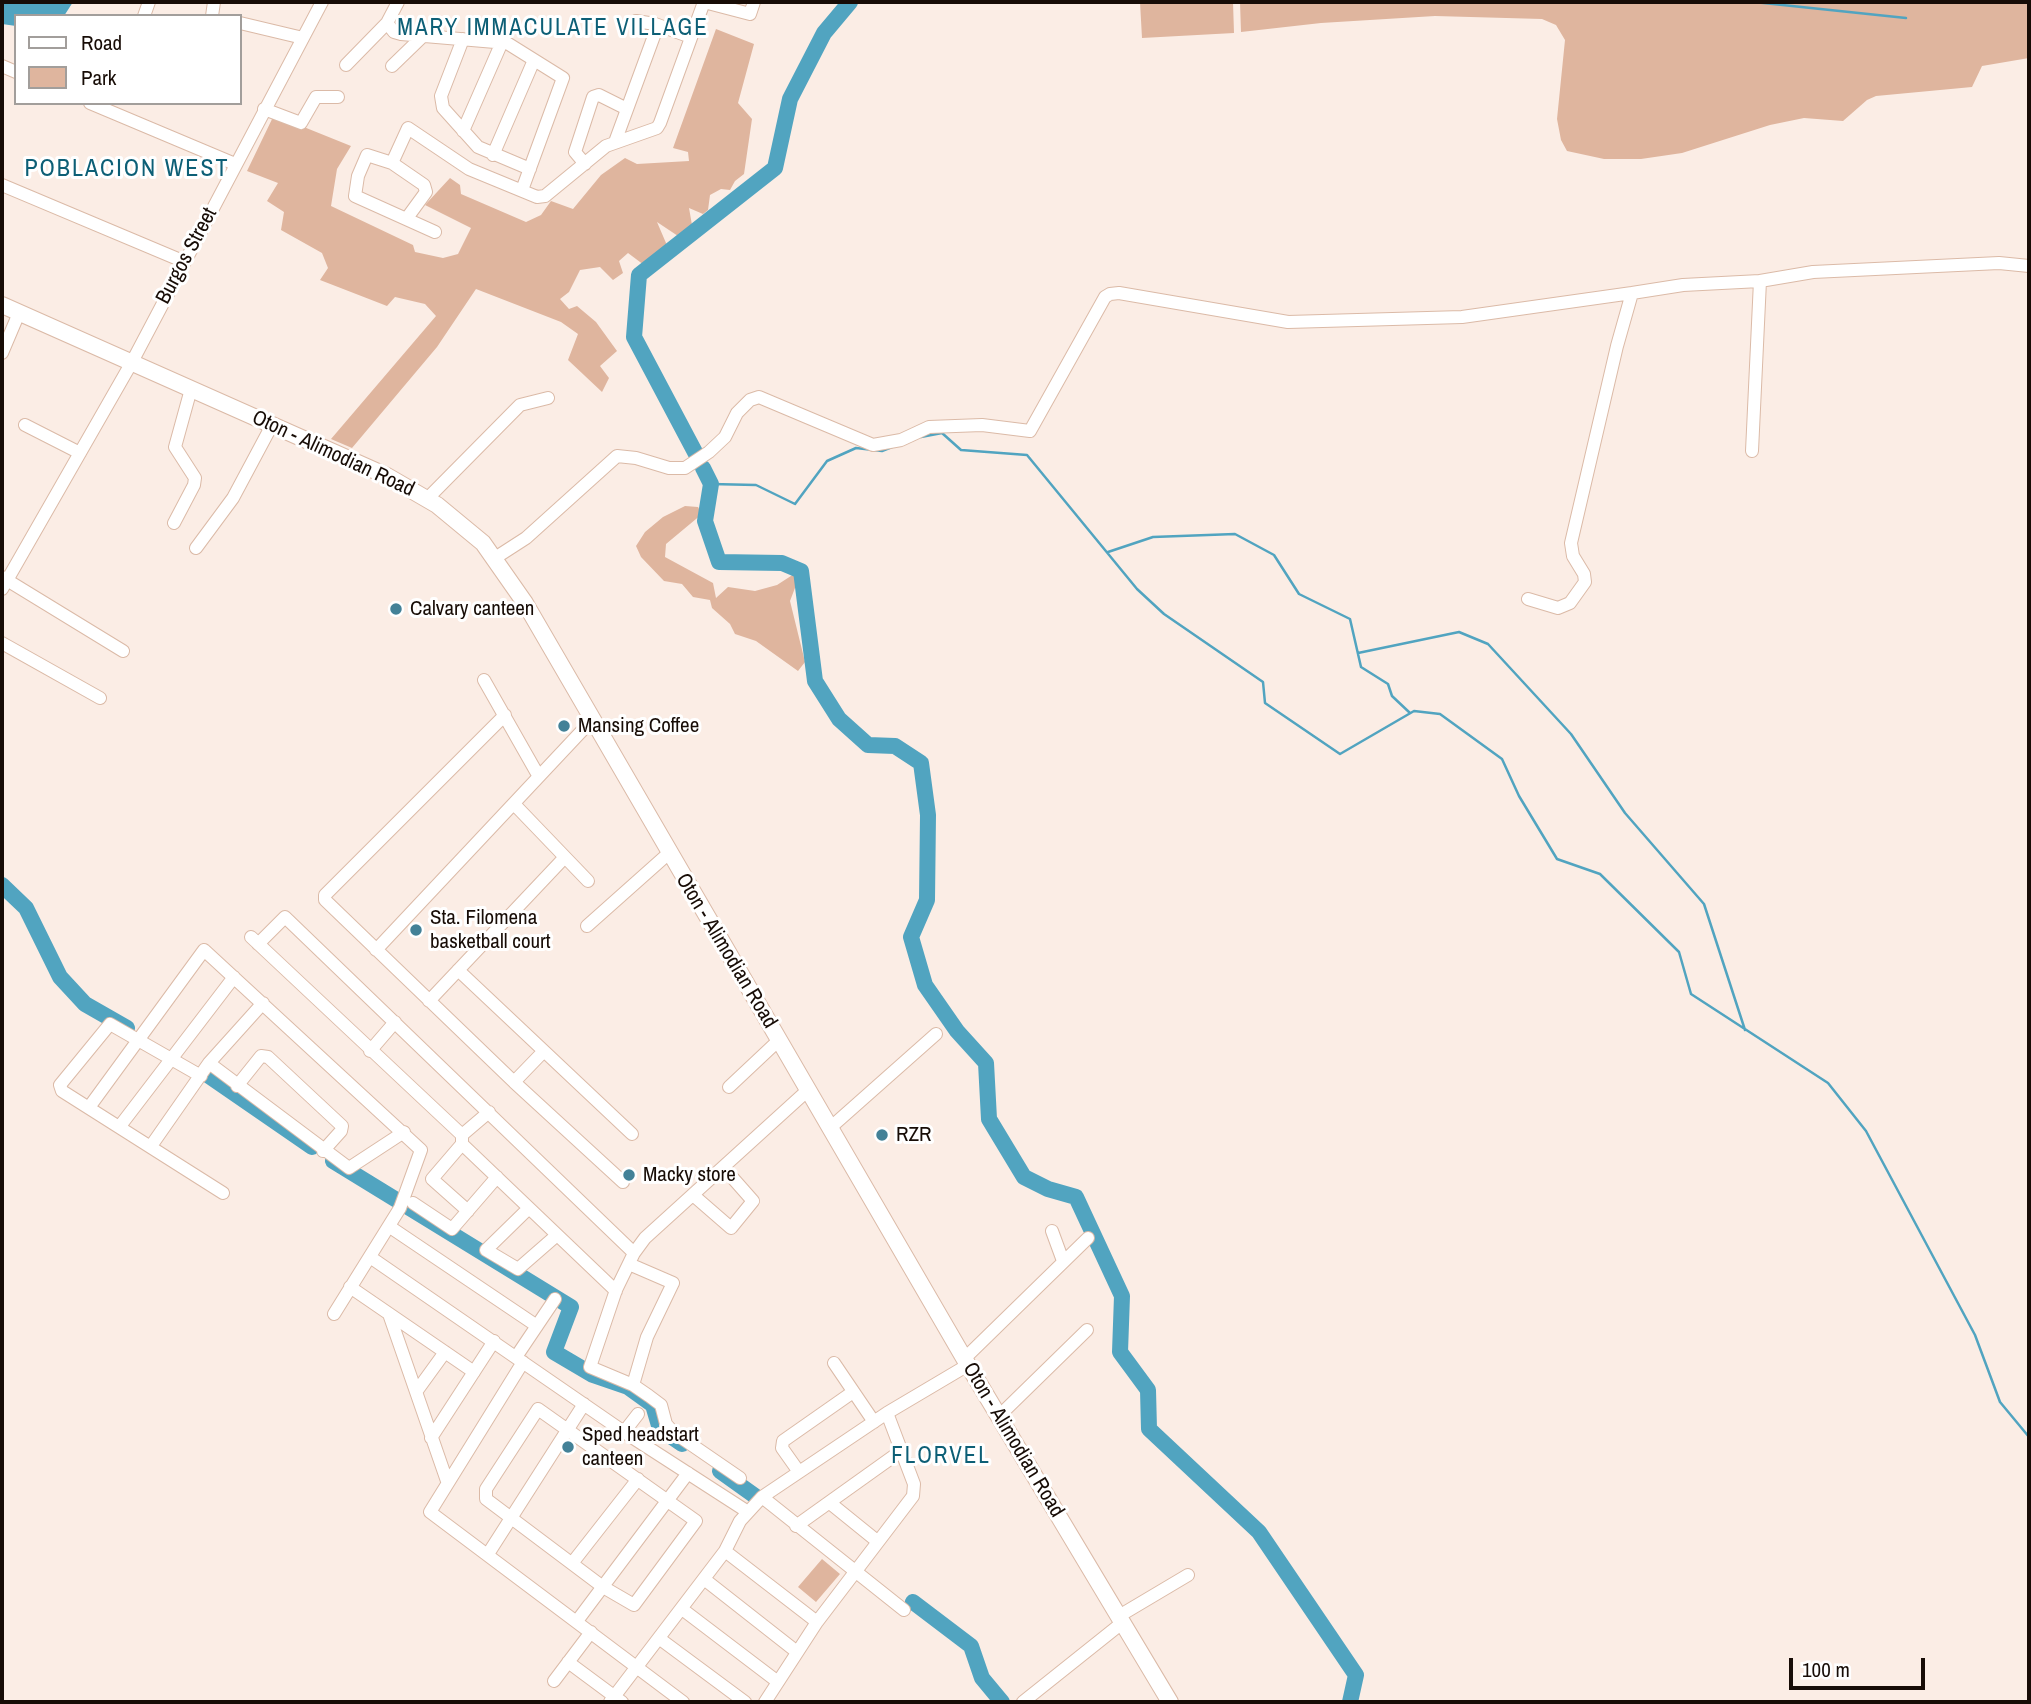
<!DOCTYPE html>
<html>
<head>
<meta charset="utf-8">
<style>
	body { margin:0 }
	#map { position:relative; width:2031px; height:1704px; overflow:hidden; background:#fbede5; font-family:"Archivo Narrow",sans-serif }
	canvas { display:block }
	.frame { position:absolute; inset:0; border:4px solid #170c06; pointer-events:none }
	.legend { position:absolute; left:14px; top:14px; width:228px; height:91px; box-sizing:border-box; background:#fff; border:2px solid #a29e9b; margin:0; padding:9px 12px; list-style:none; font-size:21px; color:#170c06 }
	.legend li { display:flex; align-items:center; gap:14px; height:35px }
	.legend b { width:35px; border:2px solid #a29e9b }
	.scale { position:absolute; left:1789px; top:1658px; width:136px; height:32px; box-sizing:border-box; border:4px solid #170c06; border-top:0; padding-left:9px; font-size:21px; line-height:24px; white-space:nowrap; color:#170c06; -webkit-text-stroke:5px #fff; paint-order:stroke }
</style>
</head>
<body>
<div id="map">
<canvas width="2031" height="1704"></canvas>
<div class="frame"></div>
<ul class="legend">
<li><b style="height:9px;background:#fff"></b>Road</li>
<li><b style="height:19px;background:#dfb59e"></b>Park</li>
</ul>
<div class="scale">100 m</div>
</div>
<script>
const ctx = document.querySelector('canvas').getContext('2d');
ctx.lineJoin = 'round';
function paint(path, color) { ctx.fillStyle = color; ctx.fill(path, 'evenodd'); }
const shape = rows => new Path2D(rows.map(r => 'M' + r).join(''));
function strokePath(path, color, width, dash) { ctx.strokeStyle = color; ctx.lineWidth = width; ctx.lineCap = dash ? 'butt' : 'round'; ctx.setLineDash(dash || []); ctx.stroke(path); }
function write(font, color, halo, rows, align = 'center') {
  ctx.font = font + ' "Archivo Narrow",sans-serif'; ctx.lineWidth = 6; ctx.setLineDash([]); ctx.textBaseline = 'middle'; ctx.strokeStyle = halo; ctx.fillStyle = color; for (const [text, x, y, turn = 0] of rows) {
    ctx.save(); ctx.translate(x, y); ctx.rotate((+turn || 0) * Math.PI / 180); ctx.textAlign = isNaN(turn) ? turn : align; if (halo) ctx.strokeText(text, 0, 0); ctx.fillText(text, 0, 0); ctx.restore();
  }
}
paint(shape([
	[1140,2,1233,2,1234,33,1142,38],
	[1240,2,2029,2,2029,58,1982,66,1972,87,1876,96,1867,100,1843,121,1804,118,1770,125,1682,153,1641,159,1604,159,1567,151,1561,140,1557,119,1565,40,1556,25,1542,19,1435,16,1321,23,1241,32],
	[716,29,754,44,738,103,752,119,744,174,735,181,730,190,721,189,710,195,708,210,703,214,689,208,692,225,678,236,657,222,672,257,652,271,628,253,619,261,623,273,613,280,600,267,580,270,569,292,560,299,569,309,577,306,596,322,617,351,600,366,609,378,602,392,568,360,578,334,561,322,476,289,437,347,352,448,331,439,436,316,425,304,395,297,387,306,320,280,328,268,322,253,281,230,284,212,267,201,278,183,247,171,274,115,351,146,337,169,331,206,413,245,415,252,443,258,458,254,471,228,425,205,450,178,460,185,461,194,526,222,541,215,551,201,573,209,601,175,625,158,637,164,689,161,688,152,673,148],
	[685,506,698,507,702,514,666,544,665,557,713,583,716,598,728,587,755,591,777,585,794,574,798,580,790,601,805,662,798,671,756,641,735,634,730,624,712,608,710,600,693,597,682,584,664,581,641,557,636,546,645,532,663,517],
	[822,1559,840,1574,816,1602,798,1587]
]), '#dfb59e');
paint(shape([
	[2,2,73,2,64,16,16,16,16,26,2,24]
]), '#51a4c0');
strokePath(shape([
	[1754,2,1906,18],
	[921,437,942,433,961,450,1027,455,1137,589,1164,614,1263,682,1265,703,1340,754,1414,711,1440,714,1502,759,1519,796,1557,859,1600,874,1679,952,1691,994,1828,1083,1866,1131,1975,1335,2000,1402,2029,1437],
	[711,484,756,485,795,504,827,461,856,448,882,451,892,447],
	[1108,552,1153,537,1235,534,1274,555,1299,594,1350,619,1361,667,1388,684,1392,696,1410,713],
	[1358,653,1459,632,1488,644,1571,734,1625,813,1704,904,1745,1030]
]), '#51a4c0', 2.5);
strokePath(shape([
	[696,454,634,337,639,275,775,168,790,99,824,33,850,2],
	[703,468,711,484,705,521,719,562,782,563,801,571,815,681,839,719,868,745,895,746,921,763,928,815,927,900,911,937,925,985,957,1031,986,1063,989,1119,1024,1177,1048,1189,1076,1197,1122,1296,1120,1352,1148,1390,1149,1429,1259,1532,1356,1675,1350,1702],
	[2,885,26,908,60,977,85,1004,127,1028],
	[209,1076,312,1147],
	[333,1161,571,1307,554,1352,593,1375,628,1387,653,1405,660,1429,682,1444],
	[720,1471,755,1496],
	[913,1602,971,1646,982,1678,1002,1702]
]), '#51a4c0', 16);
const minor = shape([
	[704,2,750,14,754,2],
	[144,16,149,2],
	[212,16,214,2],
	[636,21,655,24,691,37],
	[240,23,303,38],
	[387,23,394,32,401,34,507,43,563,78,522,190],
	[463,39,441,96,443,108,478,147,530,169],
	[346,65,387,23,398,2],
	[2,66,16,72],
	[392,66,423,36],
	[90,103,235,164],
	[264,109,301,123,316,97,338,97],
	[463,131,502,42],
	[615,142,658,25],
	[493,155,534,60],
	[392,163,408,128,469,169,537,197,545,196,606,146,657,128,660,123,704,2],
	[585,164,575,152,593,97,599,95,627,109],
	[2,185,185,262],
	[407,218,426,192,424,185,392,163,367,155,358,176,355,196,435,232],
	[1632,293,1683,285,1760,281],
	[2,353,19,313],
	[25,425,80,453],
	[1752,451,1760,281,1813,272,1999,263,2029,266],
	[427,499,520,405,548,398],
	[174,523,194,485,195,478,175,447,191,389],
	[196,548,233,498,272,425],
	[495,558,526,538,617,456,636,458,669,468,685,468,709,452,725,437,737,413,750,400,759,397,873,445,901,440,929,427,982,425,1030,431,1105,297,1110,294,1119,293,1288,322,1462,317,1632,293,1617,346,1571,543,1573,556,1584,574,1585,582,1570,603,1558,608,1528,599],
	[2,577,123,651],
	[2,589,132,362,322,2],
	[2,643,100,698],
	[484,680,538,775],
	[505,715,325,895,325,900,514,1082,623,1182],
	[514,804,588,881],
	[587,926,669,853],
	[251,937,462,1135,462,1144,616,1291],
	[258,944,285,917,634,1253],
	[376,950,593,719],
	[458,970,632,1134],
	[429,1001,565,857],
	[370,1051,395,1022],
	[209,1063,349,1168,404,1132],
	[201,1076,110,1024,60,1085,62,1091,223,1193],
	[514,1082,543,1052],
	[237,1086,261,1056,268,1057,342,1126,341,1131,323,1151],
	[729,1087,779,1040],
	[90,1106,204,950,421,1150,400,1208,334,1314],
	[120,1126,234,977],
	[830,1128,936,1034],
	[462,1135,489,1112],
	[462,1144,432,1179,468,1211],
	[151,1146,209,1063,263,1003],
	[693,1195,731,1228,753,1201,723,1167],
	[413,1203,452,1229,497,1177],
	[529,1208,486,1250,518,1269,557,1235],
	[390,1227,537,1326],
	[1052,1231,1063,1261],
	[370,1257,624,1432,748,1512],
	[629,1264,673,1283,647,1337,633,1385],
	[350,1287,474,1372],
	[389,1314,447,1481],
	[516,1357,555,1299],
	[964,1359,1088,1238],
	[523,1362,430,1512,683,1702],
	[834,1363,874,1422],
	[416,1392,445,1352],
	[538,1409,696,1521,634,1605,603,1587,486,1499,486,1489,538,1409],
	[999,1416,1087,1330],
	[624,1432,638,1414],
	[431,1438,494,1341],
	[799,1472,782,1448,783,1441,853,1392],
	[740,1478,673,1432,666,1424,661,1405,649,1396,633,1385,590,1367,616,1290,634,1253,645,1238,808,1090],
	[762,1497,904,1610],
	[830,1503,877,1541],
	[796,1526,901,1451],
	[725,1551,817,1622],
	[488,1554,584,1404],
	[573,1562,638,1479],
	[704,1579,797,1652],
	[682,1609,778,1682],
	[1119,1616,1188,1575],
	[577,1621,688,1473],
	[660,1639,745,1702],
	[568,1662,622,1702],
	[554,1681,591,1632],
	[610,1702,725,1551,740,1521,762,1497,887,1413,968,1365],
	[765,1702,817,1622,913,1496,914,1484,887,1413],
	[1023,1702,1122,1623]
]);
const major = shape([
	[2,305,387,476,437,505,483,543,525,603,968,1365,1170,1702]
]);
strokePath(minor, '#dbbaa7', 14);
strokePath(major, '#dbbaa7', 18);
strokePath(minor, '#fff', 12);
strokePath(major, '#fff', 16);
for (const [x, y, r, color] of [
	[396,609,7,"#438197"],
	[564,726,7,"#438197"],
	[416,930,7,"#438197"],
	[882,1135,7,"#438197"],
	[629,1175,7,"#438197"],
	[568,1447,7,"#438197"]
]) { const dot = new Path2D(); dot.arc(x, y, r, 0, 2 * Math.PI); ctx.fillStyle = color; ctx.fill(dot); strokePath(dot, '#fff', 2.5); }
write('21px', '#170c06', '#fff', [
	["Burgos Street",187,256,-62],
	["Oton - Alimodian Road",333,454,25],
	["Oton - Alimodian Road",726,951,59],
	["Oton - Alimodian Road",1013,1440,59]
]);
write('21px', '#170c06', '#fff', [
	["Calvary canteen",410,609],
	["Mansing Coffee",578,726],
	["Sta. Filomena",430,918],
	["basketball court",430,942],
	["RZR",896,1135],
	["Macky store",643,1175],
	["Sped headstart",582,1435],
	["canteen",582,1459]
], 'left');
ctx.letterSpacing = '2px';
write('23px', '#0d5f76', '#fff', [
	["MARY IMMACULATE VILLAGE",553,29],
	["FLORVEL",941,1457]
]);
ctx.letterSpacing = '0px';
ctx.letterSpacing = '2px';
write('24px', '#0d5f76', '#fff', [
	["POBLACION WEST",127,170]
]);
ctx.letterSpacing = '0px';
</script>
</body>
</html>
